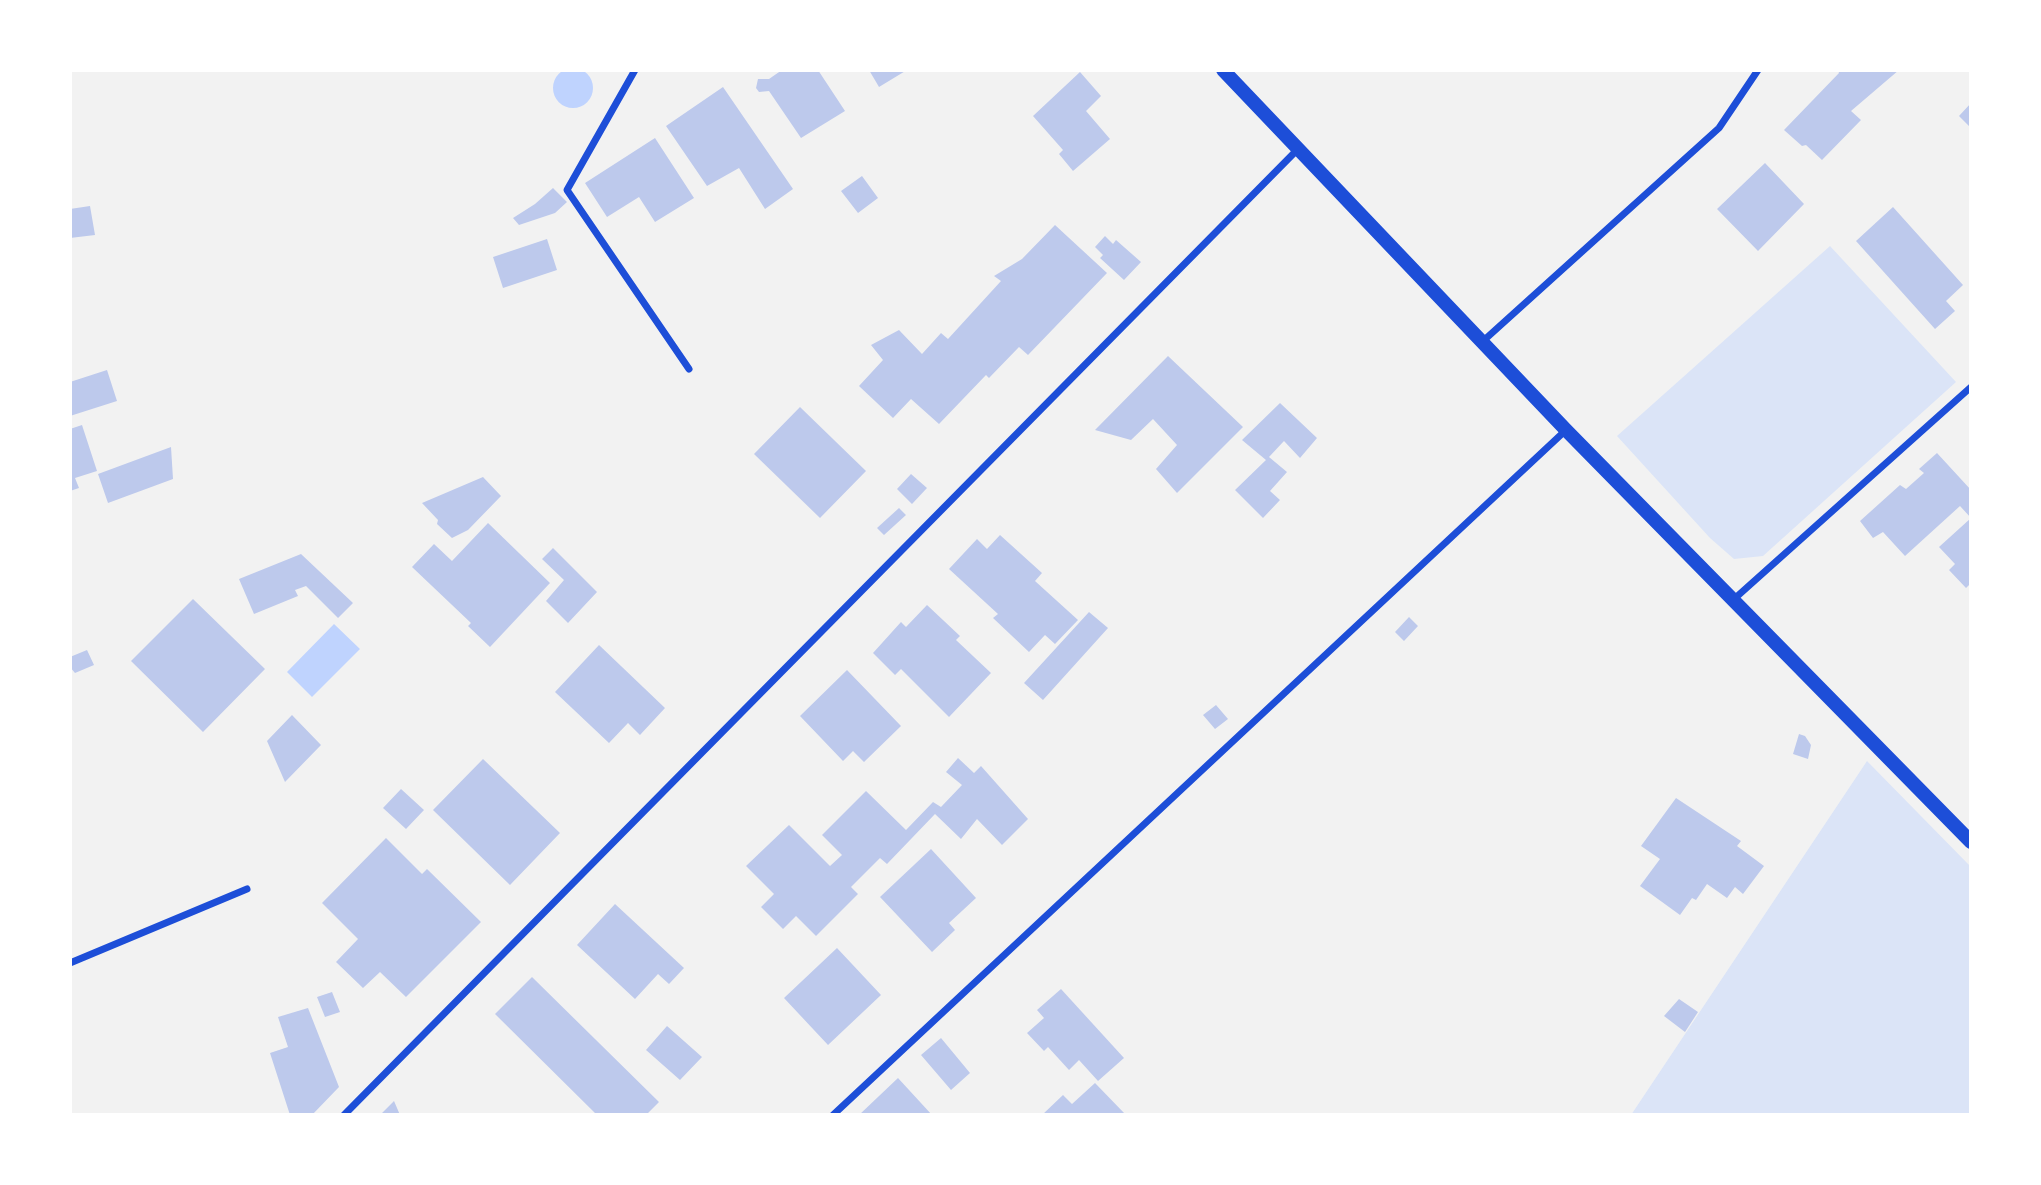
<!DOCTYPE html>
<html>
<head>
<meta charset="utf-8">
<style>
	body { margin:0 }
	#map { position:relative; width:2041px; height:1185px; overflow:hidden; background:#f2f2f2; font-family:Rubik,sans-serif }
	canvas { display:block }
	.frame { position:absolute; inset:0; border:72px solid #fff; pointer-events:none }
</style>
</head>
<body>
<div id="map">
<canvas width="2041" height="1185"></canvas>
<div class="frame"></div>
</div>
<script>
const ctx = document.querySelector('canvas').getContext('2d');
ctx.lineJoin = 'round';
function paint(path, color) { ctx.fillStyle = color; ctx.fill(path, 'evenodd'); }
const shape = rows => new Path2D(rows.map(r => 'M' + r).join(''));
function strokePath(path, color, width, dash) { ctx.strokeStyle = color; ctx.lineWidth = width; ctx.lineCap = dash ? 'butt' : 'round'; ctx.setLineDash(dash || []); ctx.stroke(path); }
paint(shape([
	[1830,246,1956,382,1763,556,1734,559,1710,538,1617,436],
	[1867,761,1971,867,1971,1115,1631,1115]
]), '#dbe4f7');
paint(shape([
	'553 88a20 20 0 1 1 40 0a20 20 0 1 1-40 0Z',
	[334,624,360,649,312,697,287,672]
]), '#bfd3fe');
paint(shape([
	[782,70,818,70,845,111,801,138,769,91,759,92,756,88,758,79,769,79],
	[869,70,907,70,879,87],
	[1838,70,1899,70,1851,111,1861,120,1822,160,1806,145,1802,146,1784,130,1839,73],
	[1080,72,1101,96,1086,111,1110,139,1073,171,1059,154,1063,150,1033,116],
	[723,87,793,189,765,209,739,168,707,186,666,126],
	[1971,103,1971,128,1959,116],
	[655,138,694,198,655,222,639,197,607,217,585,183],
	[1765,163,1804,204,1758,251,1717,209],
	[862,176,878,198,858,213,841,191],
	[553,188,567,202,555,213,519,225,513,218,535,204],
	[90,206,95,235,70,238,70,209],
	[1893,207,1963,285,1946,301,1955,311,1935,329,1856,241],
	[1055,225,1107,273,1028,355,1019,347,989,378,986,375,939,424,911,399,893,418,859,386,883,360,871,345,899,330,922,354,941,333,948,339,1001,281,994,276,1022,259],
	[1105,236,1113,244,1116,240,1141,262,1124,280,1100,258,1103,255,1095,247],
	[547,239,557,270,503,288,493,257],
	[1168,356,1243,427,1177,493,1156,469,1177,445,1153,419,1131,440,1095,430],
	[107,370,117,401,70,416,70,382],
	[1280,403,1317,438,1300,458,1284,441,1269,457,1287,472,1270,491,1280,500,1263,518,1235,490,1266,460,1242,440],
	[800,407,866,471,820,518,754,454],
	[82,425,97,471,75,478,79,488,70,491,70,429],
	[171,447,173,479,108,503,98,474],
	[1937,453,1971,490,1971,518,1960,506,1905,556,1883,532,1873,538,1860,521,1900,485,1906,489,1924,473,1919,469],
	[911,474,927,488,912,504,897,489],
	[483,477,501,496,468,530,452,538,437,524,438,520,422,503],
	[899,508,906,515,884,535,877,528],
	[1971,518,1971,583,1966,588,1949,570,1955,564,1939,547],
	[488,523,550,583,490,647,468,626,471,623,412,567,434,544,452,561],
	[1000,535,1042,573,1035,581,1078,620,1055,644,1045,635,1029,652,993,618,998,614,949,569,977,539,987,549],
	[553,548,597,592,568,623,546,601,564,580,542,559],
	[301,554,353,603,338,618,306,586,295,590,298,596,254,614,239,579],
	[193,599,265,669,203,732,131,661],
	[927,605,960,636,956,640,991,673,949,717,901,669,895,675,873,653,901,622,906,627],
	[1089,612,1108,628,1043,700,1024,683],
	[1409,617,1418,626,1404,641,1395,632],
	[599,645,665,708,640,735,628,723,609,743,555,692],
	[87,650,94,665,75,673,70,667,70,657],
	[847,670,901,726,864,762,853,751,843,761,800,716],
	[1216,705,1228,719,1215,729,1203,715],
	[292,715,321,745,285,782,267,741],
	[1799,734,1805,736,1811,745,1808,759,1793,754],
	[958,758,974,773,981,766,1028,819,1002,845,977,819,961,839,935,814,887,864,880,858,851,887,858,894,816,936,796,916,783,929,761,907,774,894,746,866,789,825,830,866,842,855,822,835,866,791,906,830,933,802,941,807,962,785,946,772],
	[483,759,560,833,510,885,433,810],
	[401,789,424,810,406,829,383,808],
	[1676,798,1741,841,1737,846,1764,866,1743,894,1735,887,1727,898,1707,884,1696,900,1692,898,1680,915,1640,886,1660,859,1641,846],
	[386,838,422,874,427,869,481,922,406,997,380,972,363,988,336,962,358,939,322,903],
	[931,849,976,898,949,923,955,930,932,952,880,897],
	[615,904,684,968,669,984,658,974,635,999,577,945],
	[837,948,881,995,828,1045,784,998],
	[532,977,659,1102,646,1115,597,1115,495,1014],
	[1061,989,1124,1058,1098,1081,1079,1060,1069,1070,1048,1047,1044,1051,1027,1033,1044,1018,1037,1010],
	[332,992,340,1012,325,1017,317,997],
	[1679,999,1698,1012,1685,1032,1664,1016],
	[308,1008,339,1087,312,1115,290,1115,270,1053,288,1047,278,1017],
	[667,1026,702,1057,680,1080,646,1050],
	[941,1038,970,1073,951,1090,921,1055],
	[898,1078,932,1115,859,1115],
	[1095,1083,1126,1115,1042,1115,1063,1095,1072,1104],
	[394,1101,400,1115,380,1115]
]), '#bdc9ec');
strokePath(shape([
	[635,70,567,190,689,369],
	[1482,342,1719,128,1758,70],
	[1733,600,1971,387],
	[70,963,247,889],
	[344,1115,1298,149],
	[833,1115,1566,430]
]), '#1d4ed8', 7);
strokePath(shape([
	[1223,70,1566,430,1971,842]
]), '#1d4ed8', 14);
</script>
</body>
</html>
